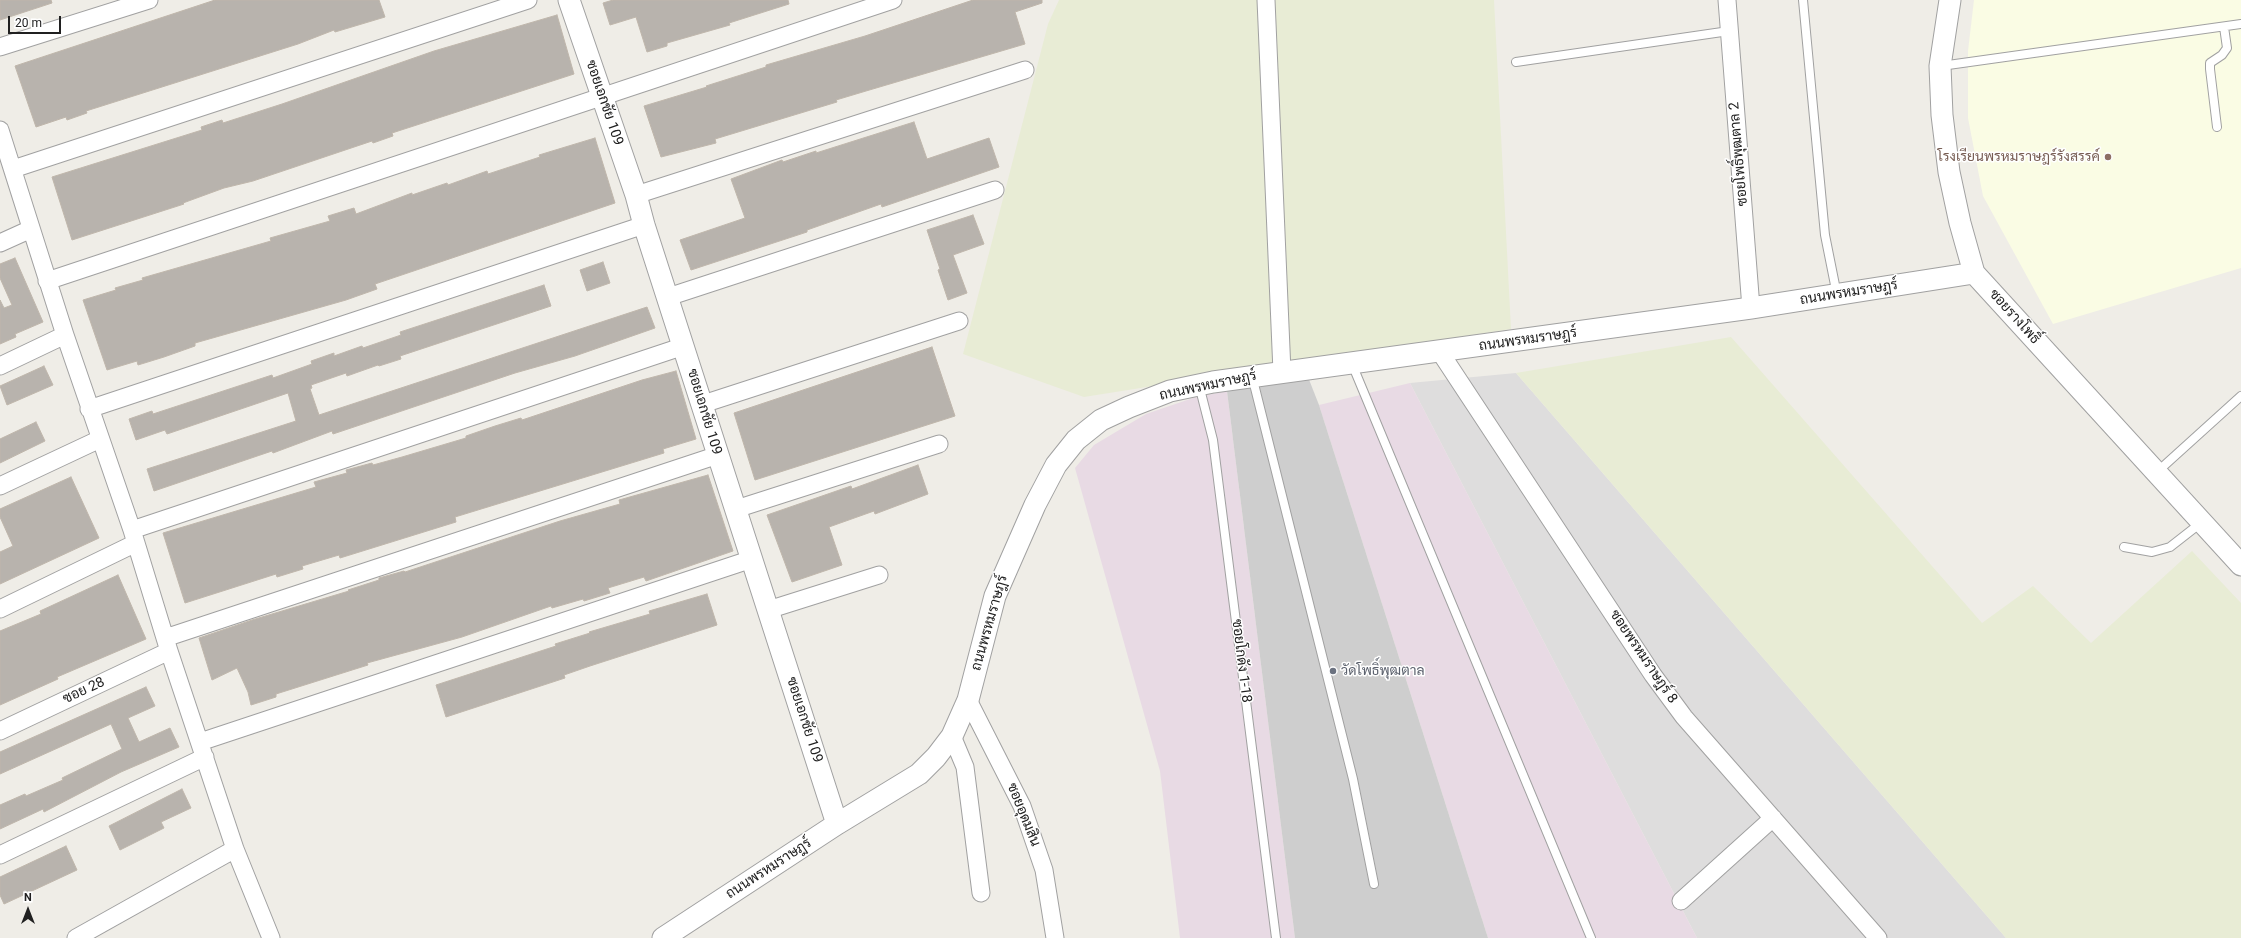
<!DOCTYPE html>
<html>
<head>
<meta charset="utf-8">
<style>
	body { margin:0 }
	#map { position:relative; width:2241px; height:938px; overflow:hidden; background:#efede7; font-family:Roboto,sans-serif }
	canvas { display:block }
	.north { position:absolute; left:8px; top:890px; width:40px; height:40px; -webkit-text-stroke:3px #fff; paint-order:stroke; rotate:0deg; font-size:11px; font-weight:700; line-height:16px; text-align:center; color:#202020 }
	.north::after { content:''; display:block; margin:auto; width:14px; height:18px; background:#202020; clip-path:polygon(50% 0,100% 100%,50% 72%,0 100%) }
	.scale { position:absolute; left:8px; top:16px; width:53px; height:18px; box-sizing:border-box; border:2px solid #202020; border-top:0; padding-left:5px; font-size:12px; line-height:14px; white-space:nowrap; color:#202020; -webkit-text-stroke:3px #fff; paint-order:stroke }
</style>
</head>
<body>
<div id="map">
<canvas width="2241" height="938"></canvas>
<div class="north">N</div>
<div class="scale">20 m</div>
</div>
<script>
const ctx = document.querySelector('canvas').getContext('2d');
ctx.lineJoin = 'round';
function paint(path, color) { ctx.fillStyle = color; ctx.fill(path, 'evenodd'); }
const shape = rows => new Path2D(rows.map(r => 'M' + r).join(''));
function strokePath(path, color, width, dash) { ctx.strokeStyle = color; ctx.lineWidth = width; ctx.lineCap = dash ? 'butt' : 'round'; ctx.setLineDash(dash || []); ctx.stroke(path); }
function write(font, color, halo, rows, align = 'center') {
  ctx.font = font + ' Roboto,Sarabun,sans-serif'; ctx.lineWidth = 3; ctx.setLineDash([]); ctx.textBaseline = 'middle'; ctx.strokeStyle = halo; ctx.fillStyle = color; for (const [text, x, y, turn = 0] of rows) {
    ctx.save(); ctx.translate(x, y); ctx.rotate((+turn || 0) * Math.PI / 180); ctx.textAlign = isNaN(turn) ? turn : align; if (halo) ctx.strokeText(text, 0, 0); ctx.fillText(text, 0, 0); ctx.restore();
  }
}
paint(shape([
	[1516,373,2006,938,1697,938,1410,383]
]), '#dedddd');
paint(shape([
	[1410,383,1697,938,1488,938,1319,405],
	[1227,391,1295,938,1180,938,1160,771,1075,468,1094,445,1146,414,1193,398]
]), '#e8dae4');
paint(shape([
	[1974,0,2241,0,2241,268,2053,324,1983,196,1968,118,1968,51]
]), '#fafce4');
paint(shape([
	[1308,377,1319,405,1488,938,1295,938,1227,391]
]), '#cecece');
paint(shape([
	[1059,0,1494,0,1511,329,1084,397,963,354,1048,24],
	[1731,337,1982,623,2033,586,2091,643,2192,551,2241,603,2241,938,2006,938,1516,373]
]), '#e8ecd5');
const building = shape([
	[0,0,51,0,52,3,0,20,0,0],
	[215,0,379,0,385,17,335,32,334,30,298,44,86,111,87,113,67,120,66,117,36,127,15,66,215,0],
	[613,0,788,0,789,4,729,23,730,25,667,43,667,46,647,52,636,17,610,25,603,3,613,0],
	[973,0,1042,0,1042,3,1015,12,1025,44,866,91,836,100,837,102,715,139,716,143,661,157,644,106,707,87,706,86,766,67,766,65,865,36,973,0],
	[557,15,574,74,392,133,393,136,373,143,372,141,253,181,224,188,183,203,184,204,72,240,52,177,202,130,201,127,222,120,223,123,282,104,434,51,557,15],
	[914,122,927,159,989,138,999,167,882,207,881,204,807,230,807,232,691,270,680,240,745,218,731,179,782,160,783,162,816,151,816,153,914,122],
	[595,138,615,203,375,284,377,289,346,300,195,343,195,346,164,357,138,365,137,361,107,370,83,300,116,290,115,288,143,280,142,278,271,241,270,238,330,221,328,216,354,208,356,214,412,193,412,195,447,183,448,185,487,171,488,174,540,157,539,155,595,138],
	[973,215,984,244,953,255,967,293,948,300,938,270,940,269,927,230,973,215],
	[15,258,43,322,15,334,16,337,0,344,0,300,4,308,12,305,0,278,0,264,15,258],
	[603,262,610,283,587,291,580,270,603,262],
	[544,285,551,306,400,356,401,359,379,366,378,365,347,376,346,373,311,385,312,388,310,389,319,415,647,307,655,328,575,356,515,373,333,434,332,431,273,453,272,451,154,491,147,469,296,421,288,393,167,434,165,430,136,440,129,419,152,411,153,414,272,375,273,378,312,364,311,361,334,353,334,356,362,346,363,348,401,335,400,332,544,285],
	[932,347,955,416,755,480,734,413,932,347],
	[44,366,53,385,7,405,0,386,44,366],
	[676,371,696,439,663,449,664,453,455,517,456,522,340,558,339,555,302,566,303,569,277,577,276,574,185,603,163,533,316,487,314,482,347,473,346,470,372,463,373,465,402,457,466,438,466,436,495,426,521,418,522,420,642,380,676,371],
	[36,422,45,441,0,463,0,439,36,422],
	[918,465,928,494,875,514,874,511,829,527,842,565,792,582,767,515,851,486,852,489,918,465],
	[708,475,733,551,646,581,644,577,608,588,610,593,584,601,583,599,552,608,551,606,462,637,367,663,368,665,276,694,276,697,251,705,248,692,237,668,212,680,199,638,252,620,349,591,348,590,379,580,379,578,404,571,405,572,560,521,620,504,619,500,708,475],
	[71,477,99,538,0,584,0,552,13,546,0,517,0,509,71,477],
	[118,575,146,639,57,677,58,679,0,705,0,631,41,614,40,611,118,575],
	[707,594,717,625,590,666,564,675,565,678,446,717,436,685,556,646,555,644,590,633,589,632,650,614,649,611,707,594],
	[146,687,155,706,128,718,139,742,170,728,179,747,121,772,44,812,43,809,0,829,0,805,25,794,26,796,63,780,62,778,122,749,111,724,0,774,0,752,146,687],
	[182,789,191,808,161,822,164,828,120,850,109,826,182,789],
	[66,846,77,870,4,904,0,895,0,877,66,846]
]);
paint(building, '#b8b3ad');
strokePath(building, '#bfb6ab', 1);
const service = shape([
	[1803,0,1825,235,1837,295],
	[1516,62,1729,31],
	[1941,66,2241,24],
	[2217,127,2210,69,2210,63,2222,55,2227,48,2224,27],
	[1352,364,1591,938],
	[1252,376,1353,779,1374,884],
	[1199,385,1213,440,1276,938],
	[2157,472,2241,396],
	[2124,547,2152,552,2170,547,2202,522]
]);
const minor = shape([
	[1266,0,1282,372],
	[1727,0,1751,308],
	[0,47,149,0],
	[0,130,65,335,132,530,169,651,235,849,271,938],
	[13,169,528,0],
	[636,195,1025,70],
	[0,243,31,229],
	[47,281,893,0],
	[668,297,995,190],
	[1440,352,1653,675,1684,717,1878,938],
	[0,366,65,335],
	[703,404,959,321],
	[89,409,644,225],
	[0,486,100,439],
	[736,509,939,444],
	[132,530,684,346],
	[0,609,136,543],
	[768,610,879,575],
	[165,638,718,455],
	[968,700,1022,806,1044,870,1055,938],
	[0,731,169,651],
	[952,736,965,767,981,893],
	[200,742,752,559],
	[0,855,205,757],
	[1681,901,1773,818],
	[76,938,235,849]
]);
const tertiary = shape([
	[569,0,636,195,644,225,837,824],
	[1950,0,1940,66,1942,115,1949,172,1960,223,1974,273,2241,565],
	[663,938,837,824,919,774,936,757,952,736,968,700,995,596,1035,505,1056,465,1076,440,1101,420,1129,407,1170,391,1213,382,1751,308,1974,273]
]);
strokePath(service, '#a1a1a1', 10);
strokePath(minor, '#a1a1a1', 19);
strokePath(tertiary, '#a1a1a1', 23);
strokePath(service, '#fff', 8);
strokePath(minor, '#fff', 17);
strokePath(tertiary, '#fff', 21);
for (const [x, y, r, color] of [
	[2108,157,4,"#8d6e63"],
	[1333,671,4,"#6b7280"]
]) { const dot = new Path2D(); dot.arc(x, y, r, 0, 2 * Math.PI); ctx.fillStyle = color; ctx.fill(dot); strokePath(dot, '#fff', 1.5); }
write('14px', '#202020', '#fff', [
	["ซอยเอกชัย 109",604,103,71],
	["ซอยโพธิ์พุฒตาล 2",1739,154,-95],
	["ถนนพรหมราษฎร์",1849,293,-9],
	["ซอยรางโพธิ์",2014,317,48],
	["ถนนพรหมราษฎร์",1528,340,-8],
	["ถนนพรหมราษฎร์",1208,386,-12],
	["ซอยเอกชัย 109",704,412,73],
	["ถนนพรหมราษฎร์",990,623,-74],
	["ซอยพรหมราษฎร์ 8",1643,657,56],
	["ซอยโกดัง 1-18",1241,661,83],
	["ซอย 28",84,691,-25],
	["ซอยเอกชัย 109",804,720,72],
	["ซอยอุดมสิน",1023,815,68],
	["ถนนพรหมราษฎร์",769,869,-33]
]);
write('14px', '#785e54', '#fff', [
	["โรงเรียนพรหมราษฎร์รังสรรค์",2100,157]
], 'right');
write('14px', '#5b616d', '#fff', [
	["วัดโพธิ์พุฒตาล",1341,671]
], 'left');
</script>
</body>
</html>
